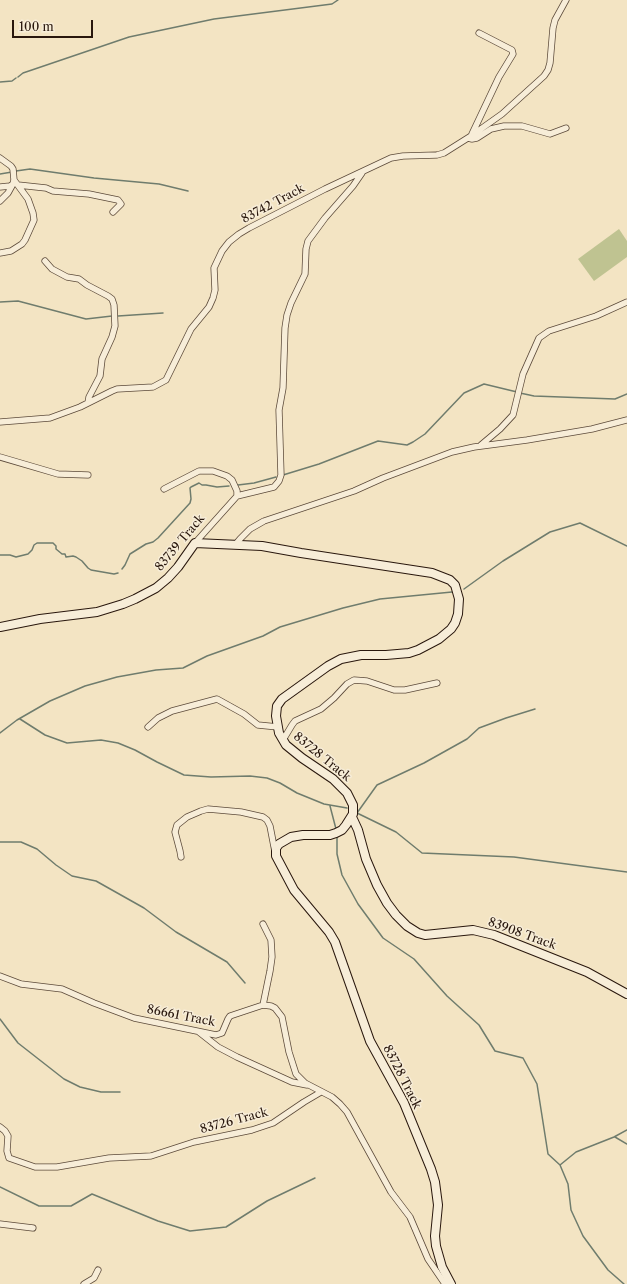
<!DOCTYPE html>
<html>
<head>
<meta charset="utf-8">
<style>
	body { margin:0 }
	#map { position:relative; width:627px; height:1284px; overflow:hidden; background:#f3e4c3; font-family:"Libre Caslon Text",serif }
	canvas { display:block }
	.scale { position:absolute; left:12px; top:20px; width:81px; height:18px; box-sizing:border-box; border:2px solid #29170d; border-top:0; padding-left:5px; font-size:12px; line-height:14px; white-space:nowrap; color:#29170d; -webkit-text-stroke:3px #f7edd8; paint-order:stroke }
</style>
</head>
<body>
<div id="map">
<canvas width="627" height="1284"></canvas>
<div class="scale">100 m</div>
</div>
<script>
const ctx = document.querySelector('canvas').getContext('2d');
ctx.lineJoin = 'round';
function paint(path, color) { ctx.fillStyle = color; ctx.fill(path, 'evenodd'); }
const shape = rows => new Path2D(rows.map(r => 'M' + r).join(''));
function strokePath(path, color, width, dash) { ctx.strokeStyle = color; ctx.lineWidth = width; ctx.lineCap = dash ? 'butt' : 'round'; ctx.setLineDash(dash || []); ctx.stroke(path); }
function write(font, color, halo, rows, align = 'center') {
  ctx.font = font + ' "Libre Caslon Text",serif'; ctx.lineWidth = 3; ctx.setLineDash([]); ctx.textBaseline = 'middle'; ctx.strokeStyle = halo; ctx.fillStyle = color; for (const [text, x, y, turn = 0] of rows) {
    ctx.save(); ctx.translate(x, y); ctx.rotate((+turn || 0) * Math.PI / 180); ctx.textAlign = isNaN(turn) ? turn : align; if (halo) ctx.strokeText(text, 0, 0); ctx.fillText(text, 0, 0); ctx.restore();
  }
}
paint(shape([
	[619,229,627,241,627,257,594,281,578,259]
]), '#bfc391');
strokePath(shape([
	[18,77,23,73,129,37,214,19,332,4,338,0],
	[0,82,12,81,16,78],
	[16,171,30,169,94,178,159,184,188,191],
	[0,174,12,172],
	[0,302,18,301,86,319,112,316],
	[118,316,163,313],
	[520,393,534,396,615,399,627,394],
	[283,475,319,464,378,441,407,445,413,442,425,434,464,393,484,384,517,392],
	[238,485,254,483,276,477],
	[0,555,10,555,16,557,28,554,32,550,34,545,37,543,53,543,56,546,56,549,62,554,65,554,66,557,73,556,76,557,82,561,88,568,91,570,114,574,118,573],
	[122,569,125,565,130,554,146,544,153,542,158,538,190,503,191,499,190,488,191,487,199,483,202,485,206,485,217,487,229,486],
	[464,589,503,561,550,532,580,523,627,546],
	[535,709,506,718,479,728,467,739,424,763,377,785,357,813,396,832,422,853,514,857,627,872],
	[20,719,45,735,67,743,101,740,118,743,135,750,157,762,184,775,211,777,250,776,267,778,280,783,297,793,324,804,347,808],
	[0,733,17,720,50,701,85,686,117,677,156,670,183,668,207,656,263,636,280,627,343,608,380,599,452,592],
	[330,806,336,829],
	[337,836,337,854,342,875,358,904,383,938,414,959,447,996,479,1025,495,1051,523,1058,537,1084,548,1154,560,1165,568,1184,571,1210,583,1236,608,1270,624,1284],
	[0,842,21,842,37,849,56,865,72,876,96,881,144,908,176,932,227,962,245,983],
	[0,1019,18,1043,64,1079,80,1087,101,1092,120,1092],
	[615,1137,627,1144],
	[560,1165,576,1152,614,1137,627,1130],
	[0,1187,39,1206,71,1206,92,1194,158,1221,190,1231,226,1227,267,1201,315,1178]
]), '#6f7c6d', 1.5);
const street = shape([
	[472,134,499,77,513,54,512,50,479,33],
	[468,138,472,139,477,138,491,129,504,126,522,126,550,134,566,128],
	[0,158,11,166,13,169,14,180,13,184,10,186,0,187],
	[18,185,46,188,53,191,89,194,118,200,121,204,113,212],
	[0,201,8,193,13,184],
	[0,253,11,251,22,244,25,240,34,220,33,213,28,199,14,180],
	[45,261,52,269,67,277,79,279,87,285,108,296,112,299,114,305,115,326,112,337,102,359,100,376,89,397,88,403],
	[0,422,50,418,80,407,112,391,117,389,153,387,166,380,191,329,209,307,213,298,215,290,214,268,222,251,229,242,239,234,249,228,325,189,391,158,403,156,437,155,444,153,471,136,502,114,544,76,548,70,550,63,553,28,555,20,566,0],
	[481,445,500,429,513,415,523,374,539,338,549,331,596,316,627,302],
	[0,457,58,474,88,475],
	[164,489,199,471,213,471,227,476,232,480,237,491,237,496,195,543],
	[237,496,274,487,279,481,281,475,279,410,283,388,285,328,287,315,291,303,305,274,306,249,308,241,325,218,353,186,362,173],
	[235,545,240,539,250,529,264,521,354,491,383,478,452,452,474,447,527,440,592,429,627,420],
	[148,727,158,718,172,711,217,699,244,714,258,725,278,727],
	[283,740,292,725,295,721,321,709,334,698,347,684,354,680,367,681,394,690,405,690,437,683],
	[181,857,180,851,175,832,177,825,187,817,201,811,208,809,241,812,263,817,267,820,270,826,275,852],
	[0,976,21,984,62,989,94,1003,134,1018,216,1035,222,1033,228,1019,230,1016,263,1005,271,1006,275,1008,282,1017,289,1052,296,1074,305,1083,332,1097,340,1104,347,1112,391,1192,410,1217,428,1259,445,1284],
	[263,1005,270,971,272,957,271,940,263,924],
	[199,1032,218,1047,237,1057,292,1082,307,1085],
	[0,1127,5,1131,8,1136,7,1151,9,1158,35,1167,57,1167,109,1158,151,1156,194,1142,252,1130,273,1123,304,1102,321,1092],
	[0,1224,33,1228],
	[84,1284,94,1278,98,1270]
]);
const secondary = shape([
	[0,627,40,619,97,612,123,604,135,599,156,588,168,578,178,567,195,543,262,546,301,553,432,573,450,580,455,585,459,599,458,614,455,623,451,629,439,639,418,650,409,653,386,655,361,655,341,659,328,666,282,699,277,706,276,716,279,733,286,745,302,758,333,779,347,793,353,805,353,814,346,825,342,830,336,833,330,835,303,835,291,837,279,844,276,848,276,856,294,890,329,932,335,942,370,1041,404,1103,431,1169,435,1182,438,1205,435,1236,436,1246,442,1267,451,1284],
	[352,817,358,830,366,859,377,885,387,903,396,915,407,926,418,933,425,935,473,930,494,935,587,972,627,994]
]);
strokePath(street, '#5c4a3a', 7);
strokePath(secondary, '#29170d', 10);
strokePath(street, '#f7edd8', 5.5);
strokePath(secondary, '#f7edd8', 8);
write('12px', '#29170d', '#f7edd8', [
	["83742 Track",273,204,-28],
	["83739 Track",180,543,-50],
	["83728 Track",322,757,39],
	["83908 Track",522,934,20],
	["86661 Track",181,1016,11],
	["83728 Track",402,1077,63],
	["83726 Track",234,1121,-15]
]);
</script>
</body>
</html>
